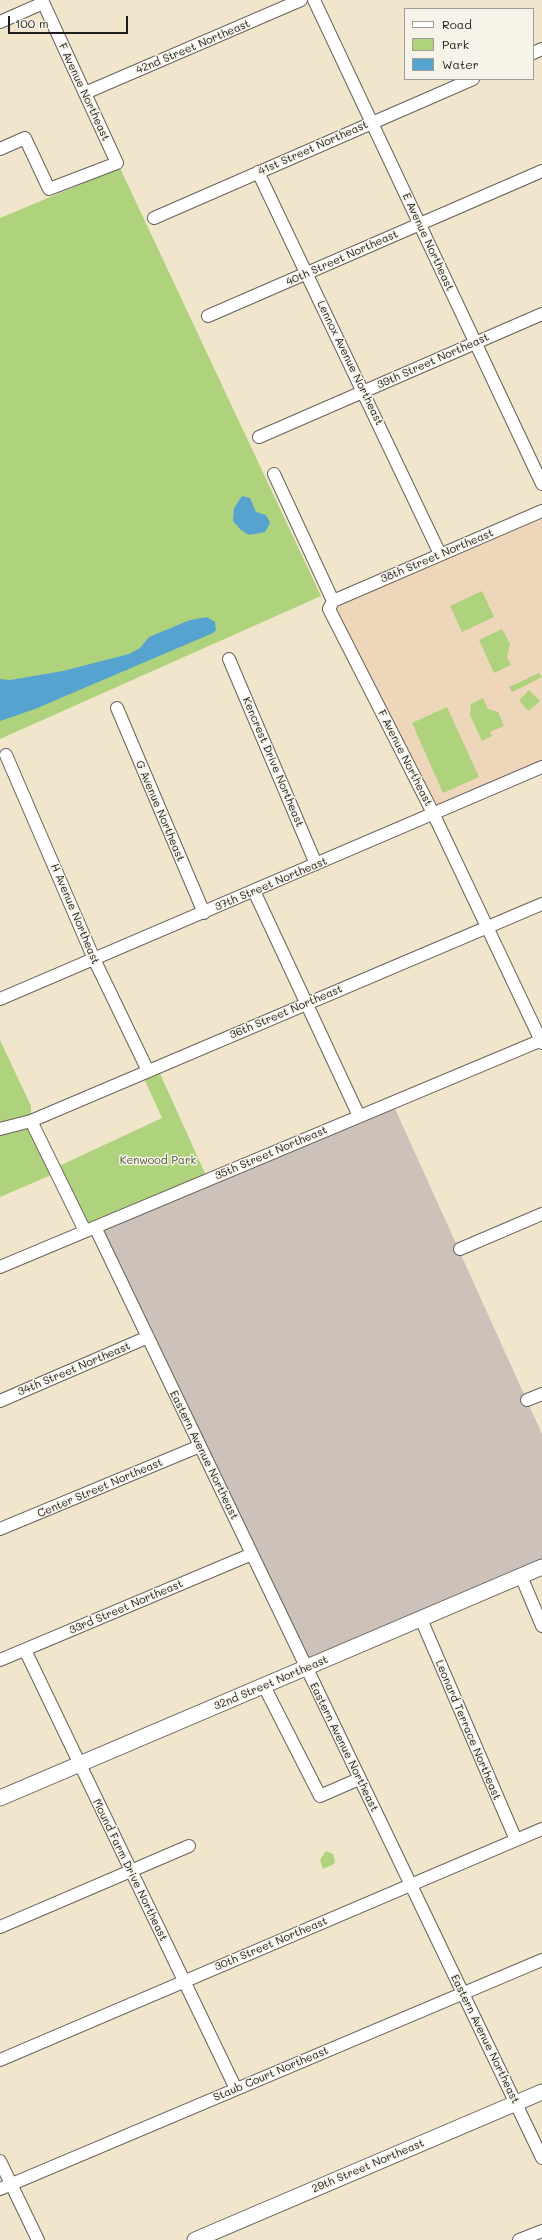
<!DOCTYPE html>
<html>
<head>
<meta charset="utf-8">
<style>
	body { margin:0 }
	#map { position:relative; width:542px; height:2240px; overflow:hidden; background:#f1e5cc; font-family:Mali,sans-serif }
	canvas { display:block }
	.legend { position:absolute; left:404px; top:8px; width:130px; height:72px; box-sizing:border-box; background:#f7f3e8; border:1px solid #9f9d96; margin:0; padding:5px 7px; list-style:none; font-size:12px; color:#1c1c1c }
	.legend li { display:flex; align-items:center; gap:8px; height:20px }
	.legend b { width:20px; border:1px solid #9f9d96 }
	.scale { position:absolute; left:8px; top:16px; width:120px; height:18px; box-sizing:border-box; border:2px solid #1c1c1c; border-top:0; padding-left:5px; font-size:12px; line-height:14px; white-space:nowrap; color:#1c1c1c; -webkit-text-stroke:3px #f7f3e8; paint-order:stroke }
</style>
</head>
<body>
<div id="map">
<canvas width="542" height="2240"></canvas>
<ul class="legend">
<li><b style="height:5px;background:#fff"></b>Road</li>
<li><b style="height:11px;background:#afd37c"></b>Park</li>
<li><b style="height:11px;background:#56a3cf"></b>Water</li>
</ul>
<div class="scale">100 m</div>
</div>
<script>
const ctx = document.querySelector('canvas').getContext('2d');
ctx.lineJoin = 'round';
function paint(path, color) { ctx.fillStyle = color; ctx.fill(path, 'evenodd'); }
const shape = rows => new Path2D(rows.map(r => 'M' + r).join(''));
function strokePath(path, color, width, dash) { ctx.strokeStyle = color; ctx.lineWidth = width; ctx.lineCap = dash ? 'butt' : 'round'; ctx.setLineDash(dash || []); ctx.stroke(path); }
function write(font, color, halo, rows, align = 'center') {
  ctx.font = font + ' Mali,sans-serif'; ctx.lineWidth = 3; ctx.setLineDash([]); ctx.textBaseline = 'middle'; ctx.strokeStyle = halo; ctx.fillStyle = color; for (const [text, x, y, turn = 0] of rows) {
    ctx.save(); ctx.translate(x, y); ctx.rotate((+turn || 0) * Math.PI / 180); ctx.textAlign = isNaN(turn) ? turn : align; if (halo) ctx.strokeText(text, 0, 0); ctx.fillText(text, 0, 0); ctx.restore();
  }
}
paint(shape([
	[542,514,542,765,434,815,329,609]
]), '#eed6bb');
paint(shape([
	[392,1102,542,1434,542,1567,306,1668,95,1227]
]), '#ccc2b9');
paint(shape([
	[120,168,321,596,0,739,0,218],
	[482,591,494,617,462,632,450,606],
	[502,629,510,644,507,657,511,665,494,673,479,640],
	[539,673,542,677,512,692,509,687],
	[529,690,540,701,529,711,519,701],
	[483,698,488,709,498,712,504,726,490,732,492,736,482,741,470,715,471,704],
	[447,707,479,777,443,793,412,723],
	[0,1040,31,1106,31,1121,59,1166,162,1118,142,1074,157,1067,208,1180,85,1231,56,1173,0,1197],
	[326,1851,333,1854,335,1862,334,1864,323,1869,320,1860]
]), '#afd37c');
paint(shape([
	[242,496,250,498,256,512,266,515,270,523,265,532,249,535,241,530,233,521,234,508],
	[207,617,215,622,216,630,213,633,35,709,0,721,0,679,10,680,63,671,129,654,140,648,149,637,190,620]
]), '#56a3cf');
const minor = shape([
	[314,0,542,484],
	[0,22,43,3],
	[533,53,542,49],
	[85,93,301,0],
	[0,149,25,138,49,189,117,163,42,0],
	[258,172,440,554],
	[154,218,473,79],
	[208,316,542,171],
	[259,437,542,314],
	[274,474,333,601,329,609,434,815,542,1043],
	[333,601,542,511],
	[229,659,316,864],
	[117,708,204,913],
	[6,755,94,959,148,1071],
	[254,891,359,1116],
	[0,999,542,767],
	[31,1121,85,1231],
	[0,1129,31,1121,542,904],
	[95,1227,542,2158],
	[460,1249,542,1214],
	[0,1267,542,1040],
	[527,1400,542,1394],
	[0,1401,148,1337],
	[0,1529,200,1446],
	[521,1576,542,1626],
	[421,1619,516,1840],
	[25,1650,236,2089],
	[0,1660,252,1554],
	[264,1686,320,1796,359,1779],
	[0,1927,189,1846],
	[0,2060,542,1829],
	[0,2161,38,2240],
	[0,2189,542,1960],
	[519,2240,542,2231]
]);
const major = shape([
	[0,1798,542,1567],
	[195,2240,542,2092]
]);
strokePath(minor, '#67625a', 14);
strokePath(major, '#67625a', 17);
strokePath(minor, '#fff', 12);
strokePath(major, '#fff', 15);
write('11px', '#1c1c1c', '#f7f3e8', [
	["42nd Street Northeast",193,47,-23],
	["F Avenue Northeast",84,92,65],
	["41st Street Northeast",313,148,-24],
	["E Avenue Northeast",428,242,65],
	["40th Street Northeast",342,258,-24],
	["39th Street Northeast",433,361,-24],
	["Lennox Avenue Northeast",350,363,64],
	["38th Street Northeast",437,556,-23],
	["F Avenue Northeast",405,758,63],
	["Kencrest Drive Northeast",273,762,67],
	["G Avenue Northeast",160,811,67],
	["37th Street Northeast",271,884,-23],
	["H Avenue Northeast",75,914,67],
	["36th Street Northeast",286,1012,-23],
	["35th Street Northeast",271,1153,-23],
	["34th Street Northeast",74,1369,-23],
	["Eastern Avenue Northeast",204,1455,64],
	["Center Street Northeast",100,1488,-23],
	["33rd Street Northeast",126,1607,-23],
	["32nd Street Northeast",271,1683,-23],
	["Leonard Terrace Northeast",468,1730,67],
	["Eastern Avenue Northeast",344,1747,64],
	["Mound Farm Drive Northeast",130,1870,64],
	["30th Street Northeast",271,1944,-23],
	["Eastern Avenue Northeast",485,2039,64],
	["Staub Court Northeast",271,2074,-23],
	["29th Street Northeast",368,2166,-23]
]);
write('11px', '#485339', '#f7f3e8', [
	["Kenwood Park",158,1161]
]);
</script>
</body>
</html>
